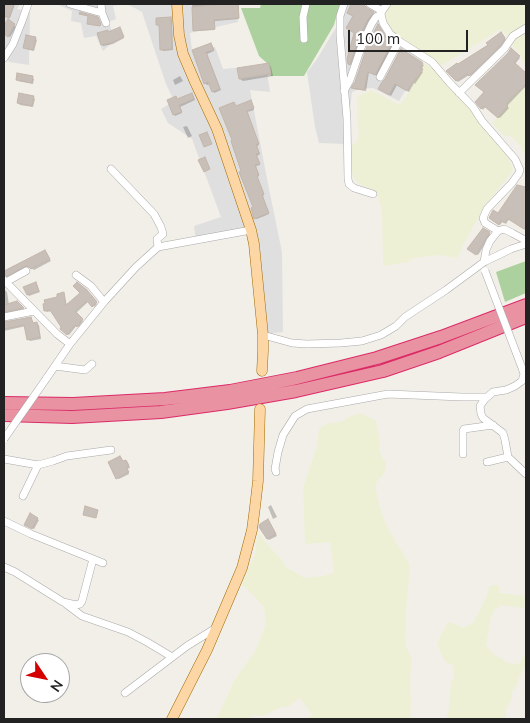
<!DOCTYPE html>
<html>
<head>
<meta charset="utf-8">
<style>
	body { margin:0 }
	#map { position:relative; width:530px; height:723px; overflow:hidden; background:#f2efe9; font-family:Mulish,sans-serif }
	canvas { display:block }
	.frame { position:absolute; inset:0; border:5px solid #222; pointer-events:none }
	.north { position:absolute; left:20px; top:653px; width:50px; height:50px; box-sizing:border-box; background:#fff; border:1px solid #a7a7a7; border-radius:50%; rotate:124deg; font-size:14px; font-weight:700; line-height:20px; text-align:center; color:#222 }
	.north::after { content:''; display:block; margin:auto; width:18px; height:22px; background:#d40000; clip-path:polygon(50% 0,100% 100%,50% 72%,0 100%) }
	.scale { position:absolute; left:348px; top:30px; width:120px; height:22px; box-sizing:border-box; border:2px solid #222; border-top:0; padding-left:6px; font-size:15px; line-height:18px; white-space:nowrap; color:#222; -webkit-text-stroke:4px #fff; paint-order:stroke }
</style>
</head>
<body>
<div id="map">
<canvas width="530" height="723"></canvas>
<div class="frame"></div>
<div class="north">N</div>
<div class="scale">100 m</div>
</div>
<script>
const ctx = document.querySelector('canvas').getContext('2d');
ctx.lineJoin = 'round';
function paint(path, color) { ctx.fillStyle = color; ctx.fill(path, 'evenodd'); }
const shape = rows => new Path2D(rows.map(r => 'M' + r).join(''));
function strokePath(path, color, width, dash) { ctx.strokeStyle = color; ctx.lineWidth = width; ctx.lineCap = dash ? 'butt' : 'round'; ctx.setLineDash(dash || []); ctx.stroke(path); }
paint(shape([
	[4,4,20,4,17,9,30,12,29,65,9,62,4,51],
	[57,4,123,4,113,6,116,19,108,22,116,39,103,51,96,36,84,38,81,23,71,21,72,11],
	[127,4,259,4,259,5,237,4,238,22,190,33,192,51,215,47,223,69,266,65,270,92,250,90,269,189,282,252,283,332,266,334,253,232,196,242,194,226,221,217,192,139,168,123,161,109,174,101,166,84,142,12],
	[343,4,392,4,388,34,424,59,399,101,373,88,359,89,352,92,346,144,319,143,315,127,307,72,317,59,337,26]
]), '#e0dfdf');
paint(shape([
	[390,4,526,4,526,65,523,61,520,54,510,43,508,37,501,29,441,66,412,45,391,31,385,21,384,12],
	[425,63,432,68,473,112,509,158,513,170,487,203,463,245,457,258,440,255,413,258,407,263,400,263,387,266,383,265,383,261,382,211,379,199,375,191,361,185,355,180,352,173,350,146,356,143,359,132,357,116,357,97,360,95,368,92,370,90,400,105,406,97],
	[526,83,526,158,521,147,516,141,510,136,503,135,492,123],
	[362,413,376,421,380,442,379,449,381,456,386,462,386,469,382,476,377,481,375,487,382,515,391,534,409,563,410,571,406,608,405,637,406,646,412,659,410,680,411,702,410,719,306,719,312,715,300,698,289,706,281,707,263,716,254,715,248,719,216,719,229,693,233,682,256,650,266,623,264,607,242,584,255,554,258,533,274,552,280,557,286,567,303,577,307,578,323,576,334,573,330,542,305,544,303,488,317,446,319,429,328,423,341,422,351,416],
	[493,585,499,585,499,593,526,596,524,608,500,605,498,608,495,609,491,617,486,645,491,652,508,663,519,664,526,654,526,665,520,675,517,685,512,691,512,698,506,711,506,718,510,719,446,719,449,709,451,683,454,676,454,667,451,664,445,662,437,644,447,623,450,622,463,628,474,622,486,598,489,587]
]), '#eef0d5');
paint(shape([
	[261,4,340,4,334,25,304,76,271,76,269,65,259,56,241,8,260,8],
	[526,261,526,293,505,302,496,272]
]), '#add19e');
paint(shape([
	[4,4,15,4,10,18,4,16],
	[192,4,204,4,204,6,221,6,221,4,239,4,239,19,215,21,215,30,196,31,195,30],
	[351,4,361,4,374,14,368,22,359,41,351,65,349,64,356,33,354,17,349,14],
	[170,18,172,20,173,50,163,51,161,49,160,26,157,25],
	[8,21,16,27,10,37,4,33,4,27],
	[121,30,124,38,113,44,103,46,102,45,109,33],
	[502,35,506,40,501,47,471,76,469,75,458,82,448,71,489,46],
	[35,38,37,40,34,51,26,49,25,48],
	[386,39,393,45,377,76,369,72,366,91,354,89,353,88],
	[211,44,214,51,207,54,221,90,214,93,210,84,207,85,205,83,194,51],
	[511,50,520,58,515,64,526,74,526,86,507,106,509,108,500,118,486,106,483,110,477,102,485,92],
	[269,64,271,67,273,76,243,81,240,79,239,69],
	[422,64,424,65,421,70,423,72,415,84,414,83,409,92,397,85,391,96,381,90],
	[180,76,183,81,175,85,173,80],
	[33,78,34,79,33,84,18,81,17,79],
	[193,95,195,100,180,107,182,113,175,116,168,101,177,100],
	[33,97,35,99,33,107,20,105,18,103],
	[251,103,254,110,247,112,259,145,257,146,260,154,257,156,260,165,256,166,259,176,257,177,264,195,263,196,269,214,257,219,255,218,255,207,242,172,236,107],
	[187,126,192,136,188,138,183,127],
	[518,186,526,189,526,228,525,230,509,219,506,224,503,221,500,225,490,218,498,215],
	[483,229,491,235,478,255,470,250],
	[45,251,51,261,34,270,31,267,26,267,9,277,4,277,4,272],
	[36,283,40,292,29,296,28,295],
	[4,289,7,292,9,305,17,303,24,309,4,314],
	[86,291,97,304,94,307,89,301,76,313,83,321,79,327,77,325,69,335,62,329,63,327,52,311,47,312,45,311,64,295,67,306],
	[31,318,33,324,37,324,39,325,41,339,30,341,28,339,26,326,4,331,4,323],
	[120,457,124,463,126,461,128,463,130,468,127,469,129,474,119,479,117,478],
	[271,505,277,517,273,519,268,507],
	[37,519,39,520,34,529,27,526],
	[269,522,277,536,269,540,268,539]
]), '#0003');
const building = shape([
	[4,4,14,4,9,18,4,16,4,4],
	[221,4,238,4,239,18,214,20,215,29,193,31,192,7,221,4],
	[351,4,363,4,367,8,374,12,367,21,358,40,350,65,348,64,347,59,354,33,346,28,353,16,347,13,351,4],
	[80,12,98,17,101,24,100,26,87,24,88,16,79,14,80,12],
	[171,17,172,49,160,50,159,25,156,25,156,18,171,17],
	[8,19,15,24,8,37,4,34,4,25,8,19],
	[378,24,386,37,392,42,375,75,368,72,364,90,351,88,355,82,368,44,378,24],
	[120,27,124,37,111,43,101,45,97,33,108,30,108,32,120,27],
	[501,32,505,38,500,46,469,76,467,74,456,81,446,71,457,63,458,64,488,45,486,43,501,32],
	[26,35,36,37,33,50,23,48,26,35],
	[211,43,214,50,206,52,220,89,212,92,208,82,204,84,192,50,211,43],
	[511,48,520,56,514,62,526,73,526,84,520,91,519,90,506,104,508,106,498,118,484,106,481,109,475,102,484,92,475,85,508,53,511,48],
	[401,49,423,63,420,68,423,69,418,77,417,77,413,83,412,83,407,91,395,84,389,95,378,89,382,82,385,79,401,49],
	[269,63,271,74,239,79,237,68,269,63],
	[17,73,33,76,32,83,16,80,17,73],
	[19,93,34,96,32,106,17,103,19,93],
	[192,93,194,99,179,105,182,112,173,115,167,100,176,96,177,99,192,93],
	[251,100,254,108,247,111,259,144,256,144,259,153,256,154,260,164,255,165,259,175,257,176,264,194,262,195,269,213,254,219,251,208,253,207,239,172,241,171,231,141,232,140,219,108,234,102,236,106,251,100],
	[207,132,212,144,204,147,199,135,207,132],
	[205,157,210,169,204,172,198,160,205,157],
	[517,185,526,187,526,225,524,229,508,219,505,223,501,221,499,225,489,218,493,210,498,213,517,185],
	[483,228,490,232,476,255,467,249,483,228],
	[45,250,50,259,31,269,29,267,26,266,7,276,5,275,4,271,45,250],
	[36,282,39,291,27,295,23,287,36,282],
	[77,282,87,290,97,302,92,307,87,301,75,311,83,319,77,327,75,325,67,335,60,329,61,327,50,310,44,311,43,304,45,303,44,300,57,297,57,294,64,292,66,305,80,293,73,286,77,282],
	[17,301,24,308,4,312,4,305,17,301],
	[31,317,33,323,37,322,40,337,27,340,24,325,4,329,4,322,31,317],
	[120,456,123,461,126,460,129,466,126,467,129,472,116,479,108,462,120,456],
	[85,506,98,510,96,518,83,515,85,506],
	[30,513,38,518,32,529,24,525,30,513],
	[268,519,276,534,267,539,259,527,260,524,268,519]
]);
paint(building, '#c7bfb8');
strokePath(building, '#c4b6ab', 1);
const street = shape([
	[70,4,102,13],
	[101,4,102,13,106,23],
	[344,4,340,16,340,35,347,119,348,179,349,184,354,188,373,194],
	[370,4,382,11],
	[381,14,383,23,390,34,399,41,432,62,449,82,473,107,482,121,515,159,520,170,519,173,512,183,487,209,483,218,485,223,490,226,498,231,504,229,512,233,525,240,526,244],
	[304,39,303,17,306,4],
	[4,58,13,44,22,21,28,4],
	[380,77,399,41],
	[344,91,350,80,363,42,372,23,376,17,381,14,382,11,387,4],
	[459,93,504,49,513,36,526,28],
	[111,169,154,214,161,227,163,234,157,239,158,247],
	[484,262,486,250,490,241,498,231],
	[76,275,91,286,104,302],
	[4,280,57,334,70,344],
	[6,282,26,271],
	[4,317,34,311],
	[263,335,292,343,307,344,341,343,362,341,381,335,396,326,405,317,446,290,484,262,511,249,526,244],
	[55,366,85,370,92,364],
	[522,368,524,374,522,381,515,386,506,390,493,392,485,399,480,406,481,414,483,418,503,433,505,440,508,457,526,474],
	[46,379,70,344,104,302,136,267,158,247,251,230],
	[463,454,463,431,464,429,493,425],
	[4,459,38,465,53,461,67,456,111,450],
	[487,462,508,457],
	[276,472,275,469,278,452,283,435,295,416,307,409,388,394,462,397,487,397],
	[23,496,38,465],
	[4,521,31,534,103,563],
	[4,567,15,572,63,602,76,605,80,604,82,601,93,559],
	[66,604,82,616,128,632,147,642,172,657],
	[125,693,187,646,216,628]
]);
const primary = shape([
	[177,4,179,35,183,54,195,82,217,129,251,230,254,244,263,335,263,351,262,371],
	[172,719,207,650,242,568,252,530,255,507,258,481,260,409]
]);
const highway = shape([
	[4,403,73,404,165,399,230,391,297,378,377,358,441,337,526,305],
	[4,415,72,417,161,412,227,403,296,391,383,371,439,352,526,317]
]);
strokePath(street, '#a9a9a9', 8);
strokePath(primary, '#a06b00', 11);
strokePath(highway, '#dc2a67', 14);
strokePath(street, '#fff', 7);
strokePath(primary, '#fcd6a4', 10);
strokePath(highway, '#e892a2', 12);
const streetBridge = shape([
	[485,271,522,368],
	[4,439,46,379]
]);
strokePath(streetBridge, '#a9a9a9', 8, []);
strokePath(streetBridge, '#fff', 7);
</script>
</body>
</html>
